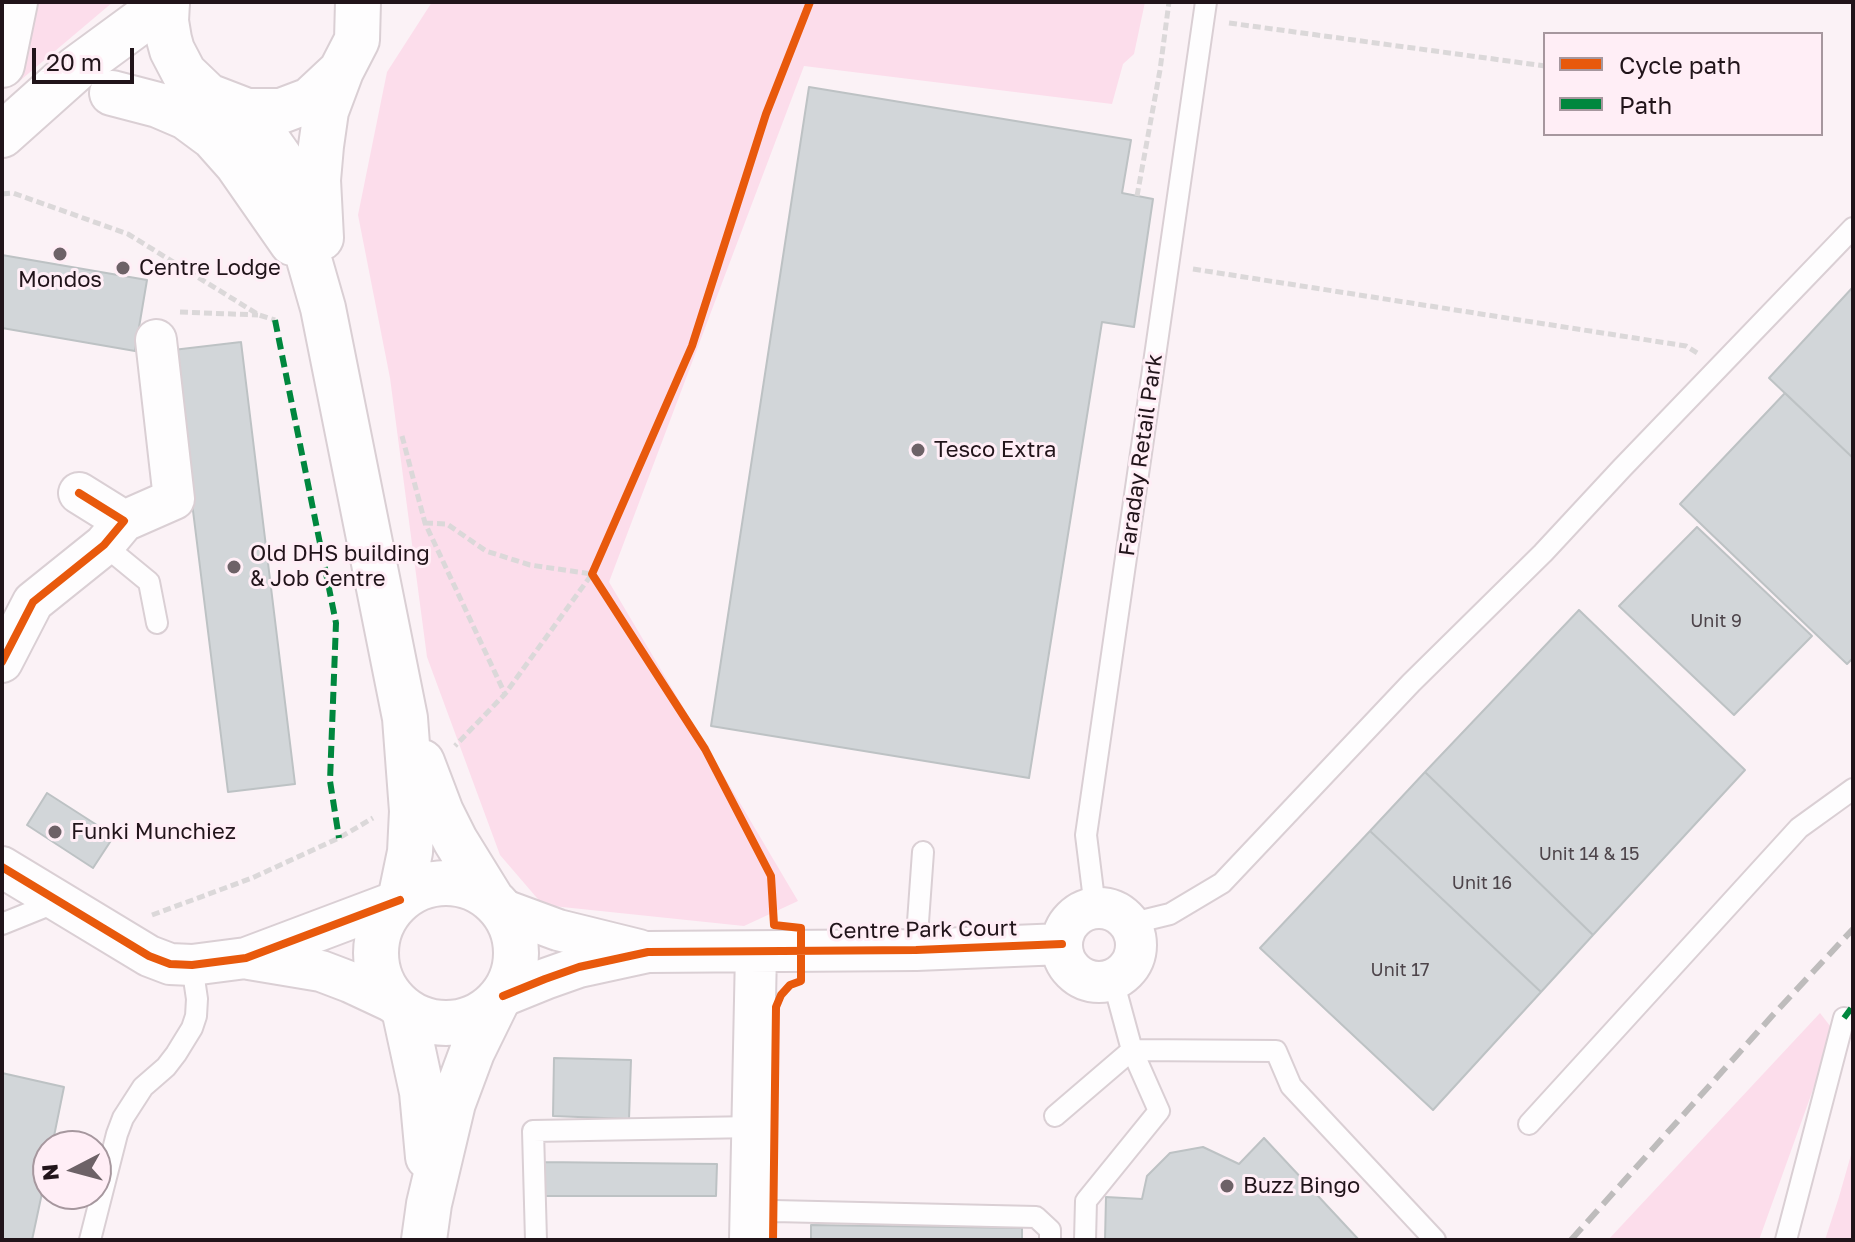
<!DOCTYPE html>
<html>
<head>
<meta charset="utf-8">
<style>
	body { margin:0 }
	#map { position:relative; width:1855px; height:1242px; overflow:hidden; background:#fbf2f6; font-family:"Golos Text",sans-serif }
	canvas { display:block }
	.frame { position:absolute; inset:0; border:4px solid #21141a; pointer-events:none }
	.legend { position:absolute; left:1543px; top:32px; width:280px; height:104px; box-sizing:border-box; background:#ffeef6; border:2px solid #a6979e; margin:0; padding:10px 14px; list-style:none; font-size:24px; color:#21141a }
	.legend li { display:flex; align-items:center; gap:16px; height:40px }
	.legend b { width:40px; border:2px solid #a6979e }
	.north { position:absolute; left:32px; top:1130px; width:80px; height:80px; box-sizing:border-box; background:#ffeef6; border:2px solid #a6979e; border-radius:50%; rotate:264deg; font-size:22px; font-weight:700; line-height:32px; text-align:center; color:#21141a }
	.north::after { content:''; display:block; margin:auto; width:28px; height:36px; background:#6d6267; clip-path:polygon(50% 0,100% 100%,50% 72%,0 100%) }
	.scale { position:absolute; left:32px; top:48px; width:102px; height:36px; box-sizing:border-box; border:4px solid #21141a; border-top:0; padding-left:10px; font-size:24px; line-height:28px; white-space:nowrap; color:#21141a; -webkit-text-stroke:6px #ffeef6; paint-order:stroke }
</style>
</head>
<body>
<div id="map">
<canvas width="1855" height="1242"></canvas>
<div class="frame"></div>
<ul class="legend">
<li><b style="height:10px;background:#e8590c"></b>Cycle path</li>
<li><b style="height:10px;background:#00873e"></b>Path</li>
</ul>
<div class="north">N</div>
<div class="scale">20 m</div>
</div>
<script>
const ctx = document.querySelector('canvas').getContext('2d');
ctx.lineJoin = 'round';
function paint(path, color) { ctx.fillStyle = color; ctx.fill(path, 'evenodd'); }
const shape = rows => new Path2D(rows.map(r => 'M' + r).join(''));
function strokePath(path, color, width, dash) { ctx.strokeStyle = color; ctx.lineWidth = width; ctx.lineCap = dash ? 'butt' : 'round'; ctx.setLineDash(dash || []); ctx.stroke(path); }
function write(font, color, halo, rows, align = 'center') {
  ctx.font = font + ' "Golos Text",sans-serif'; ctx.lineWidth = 6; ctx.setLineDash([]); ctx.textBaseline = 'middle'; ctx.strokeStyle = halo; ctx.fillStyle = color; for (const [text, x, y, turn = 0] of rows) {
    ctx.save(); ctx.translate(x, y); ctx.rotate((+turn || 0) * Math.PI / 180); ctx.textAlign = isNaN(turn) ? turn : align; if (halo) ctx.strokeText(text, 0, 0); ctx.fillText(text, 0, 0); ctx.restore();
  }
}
paint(shape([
	[33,2,113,2,16,84,11,81],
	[432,2,1145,2,1134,54,1123,64,1112,104,804,66,609,582,798,901,744,926,543,905,500,855,427,657,390,378,358,215,387,72],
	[1820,1013,1834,1031,1759,1240,1608,1240],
	[1853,1148,1853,1240,1825,1240,1839,1197]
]), '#fcddeb');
const building = shape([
	[809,87,1131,140,1122,193,1153,199,1134,327,1102,322,1029,778,711,726,809,87],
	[2,255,147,280,135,351,2,328,2,255],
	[1853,287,1853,458,1769,378,1853,287],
	[241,342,295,784,228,792,173,350,241,342],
	[1785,393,1853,458,1853,658,1847,664,1680,504,1785,393],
	[1697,527,1812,636,1734,715,1619,606,1697,527],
	[1579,610,1745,770,1593,935,1425,772,1579,610],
	[1425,772,1593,935,1541,992,1370,831,1425,772],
	[47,793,114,836,93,868,27,825,47,793],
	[1370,831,1541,992,1433,1110,1260,948,1370,831],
	[554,1058,631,1060,629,1119,553,1116,554,1058],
	[2,1073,64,1087,52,1146,48,1146,48,1165,32,1240,2,1240,2,1073],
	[1264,1138,1359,1240,1105,1240,1106,1197,1142,1199,1147,1176,1170,1153,1203,1147,1239,1164,1264,1138],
	[541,1162,717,1164,716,1196,538,1196,541,1162],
	[811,1225,1022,1228,1022,1240,811,1240,811,1225]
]);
paint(building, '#d2d6d9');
strokePath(building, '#bdc2c4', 2);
const lane = shape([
	[104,545,149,582,157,623],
	[1095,908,1086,835,1206,2],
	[2,924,59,901],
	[1129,924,1170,914,1222,883,1411,683,1543,553,1622,468,1853,228],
	[916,950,923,852],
	[1055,1116,1132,1050,1276,1051,1291,1086,1435,1240],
	[1529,1124,1799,828,1853,789],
	[751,1213,774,1211,1036,1217,1050,1230,1050,1240],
	[90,1240,117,1134,123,1118,143,1087,166,1067,176,1054,192,1028,196,1016,197,999,192,965],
	[536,1240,533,1131,753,1127],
	[1085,1240,1086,1201,1159,1111,1132,1050,1113,980],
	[1786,1240,1844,1018]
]);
const street = shape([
	[124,521,174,499,156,340],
	[2,662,33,602,104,545,124,521,79,493],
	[2,867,149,956,170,964,192,965,246,958,400,900],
	'1062 945a37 37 0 1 1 74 0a37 37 0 1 1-74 0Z',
	[501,909,558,930,639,950],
	[249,959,321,971,350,982,397,1004],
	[503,996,545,979,579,967,648,952,916,950,1062,944],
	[750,1240,756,952]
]);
const secondary = shape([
	[2,135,77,68,167,2]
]);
const primary = shape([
	[167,2,166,21,169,39,172,50,184,73,208,96,247,111,281,111,310,100,341,71,357,40,358,2],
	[2,65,15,2],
	[112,93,158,105,186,117,213,137,237,164,292,243],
	[247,111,280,158,323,308,405,718,412,811,410,852,400,900],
	[321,238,318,180,321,146,326,111,341,71],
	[422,762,441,812,455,840,492,900],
	'376 953a70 70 0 1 1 140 0a70 70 0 1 1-140 0Z',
	[404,1009,422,1092,428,1157],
	[424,1240,429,1204,453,1103,472,1052,496,1003]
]);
strokePath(lane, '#dacfd4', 24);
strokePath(street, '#dacfd4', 44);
strokePath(secondary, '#dacfd4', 48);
strokePath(primary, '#dacfd4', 48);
strokePath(shape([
	[1229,23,1545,66],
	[2,194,13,193,128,234,259,315,275,320],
	[1137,196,1160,70,1169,2],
	[1193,269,1686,346,1699,354],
	[180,312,258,315],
	[402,436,425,523,505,694],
	[425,523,447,524,486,551,530,565,592,574,505,694,455,746],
	[152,915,252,878,339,838,373,818]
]), '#dbd8d9', 5, [8, 4]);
strokePath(lane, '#fefdfe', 20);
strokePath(street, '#fefdfe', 40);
strokePath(secondary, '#fefdfe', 44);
strokePath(primary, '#fefdfe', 44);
strokePath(shape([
	[1571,1240,1772,1016,1853,929]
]), '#bebcbc', 6, [16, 8]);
strokePath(shape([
	[275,320,336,623,330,781,339,838],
	[1844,1018,1853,1006]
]), '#00873e', 6, [12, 6]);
strokePath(shape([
	[2,662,33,602,104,545,124,521,79,493],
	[2,867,149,956,170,964,192,965,246,958,400,900],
	[503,996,545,979,579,967,648,952,916,950,1062,944],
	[773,1240,776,1007,781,995,790,985,801,981,801,928,774,925,771,876,705,749,592,574,692,346,766,114,810,2]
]), '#e8590c', 8);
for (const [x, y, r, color] of [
	[60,254,8,"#6d6267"],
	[123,268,8,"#6d6267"],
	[918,450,8,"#6d6267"],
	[234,567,8,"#6d6267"],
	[55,832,8,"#6d6267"],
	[1227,1186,8,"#6d6267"]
]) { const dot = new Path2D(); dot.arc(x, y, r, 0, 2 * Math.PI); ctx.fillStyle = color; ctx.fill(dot); strokePath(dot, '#ffeef6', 3); }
write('18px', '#4d444a', null, [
	["Unit 9",1716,621],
	["Unit 14 & 15",1589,854],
	["Unit 16",1482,883],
	["Unit 17",1400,970]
]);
write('22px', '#21141a', '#ffeef6', [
	["Centre Lodge",139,268],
	["Mondos",60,280,"center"],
	["Tesco Extra",934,450],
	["Old DHS building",250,554],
	["& Job Centre",250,579],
	["Funki Munchiez",71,832],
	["Buzz Bingo",1243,1186]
], 'left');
write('22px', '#21141a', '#ffeef6', [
	["Faraday Retail Park",1141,455,-82],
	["Centre Park Court",923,930,-1]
]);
</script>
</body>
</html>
